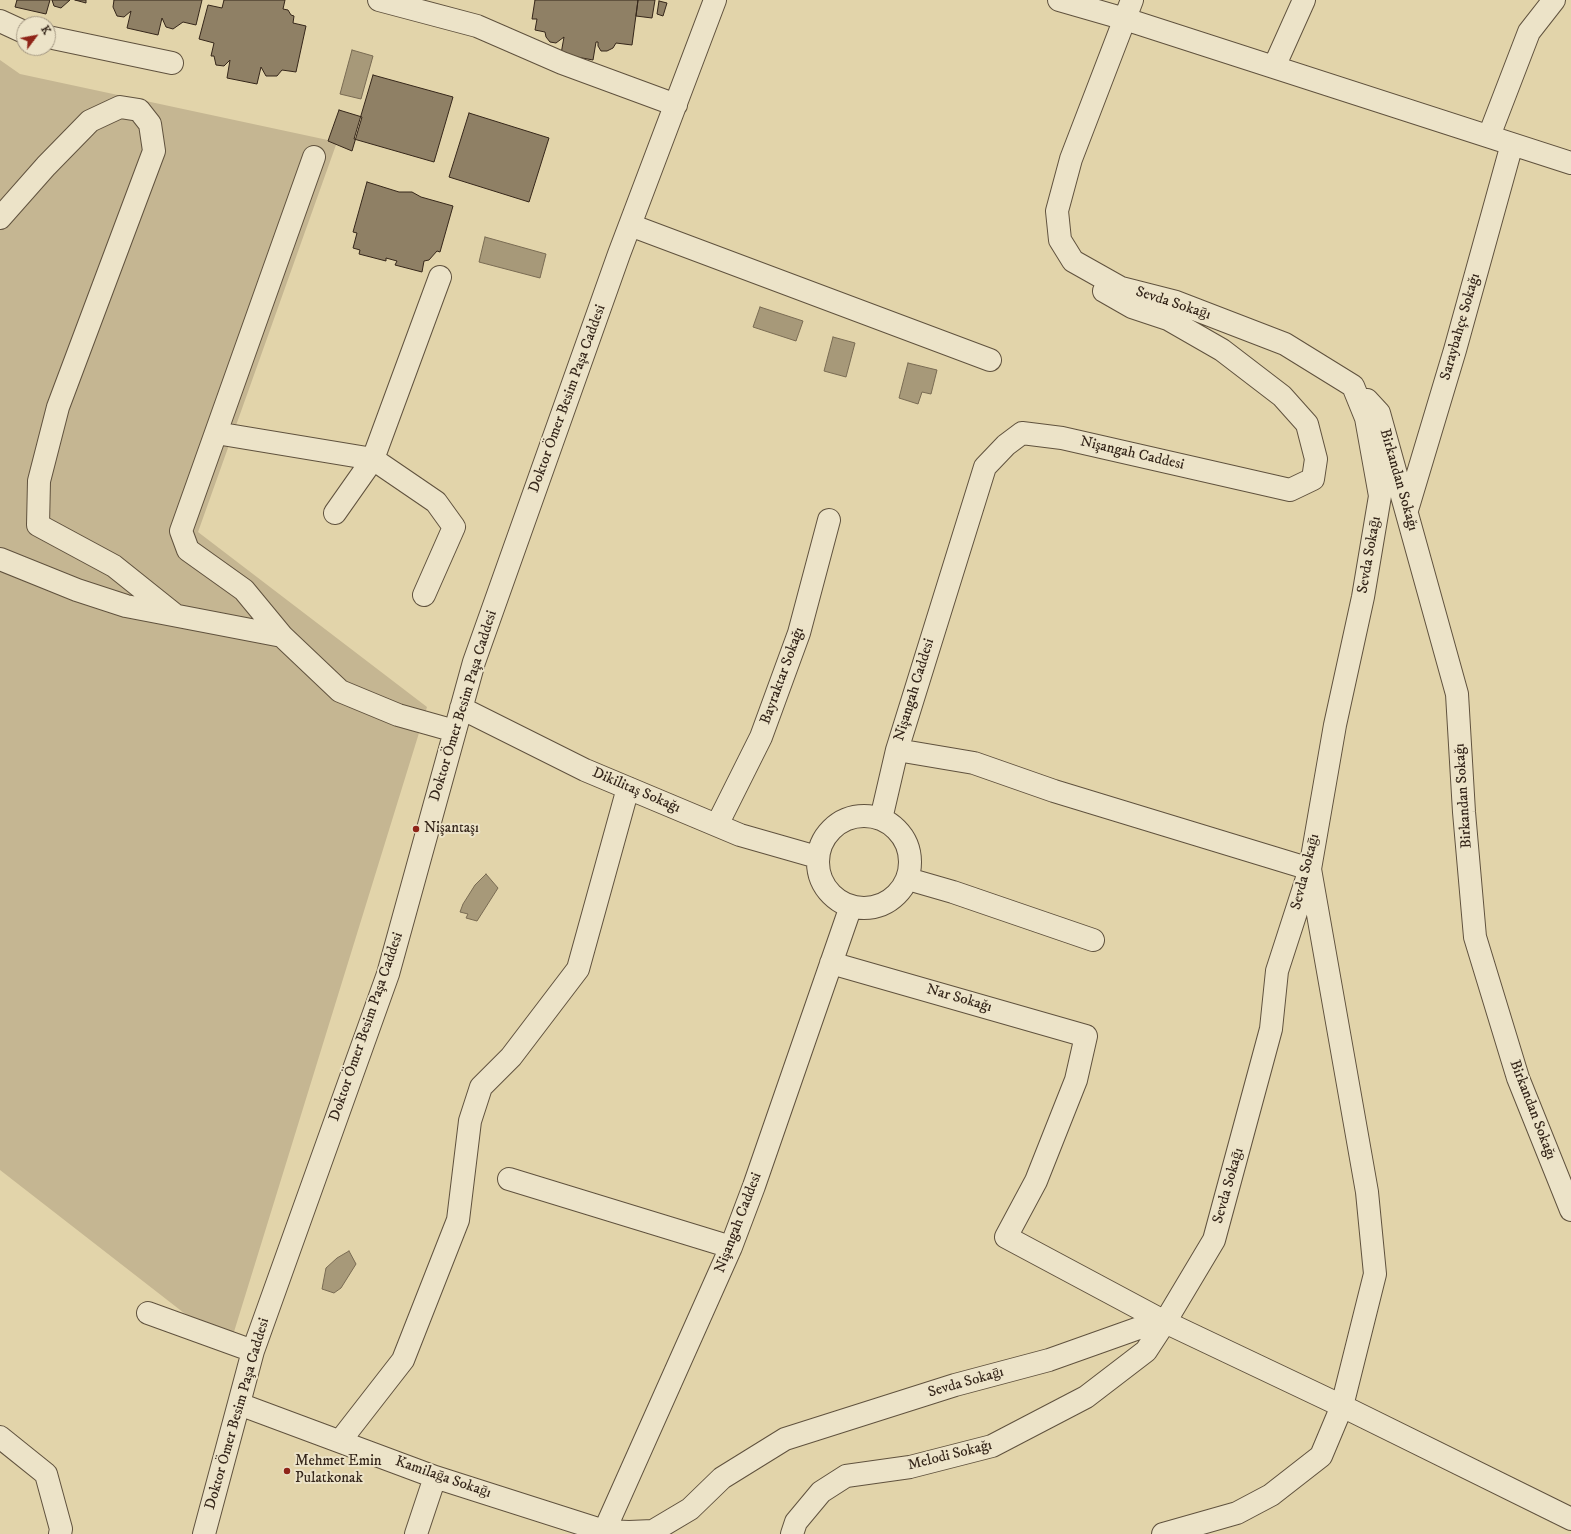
<!DOCTYPE html>
<html>
<head>
<meta charset="utf-8">
<style>
	body { margin:0 }
	#map { position:relative; width:1571px; height:1534px; overflow:hidden; background:#e2d4aa; font-family:"IM FELL DW Pica",serif }
	canvas { display:block }
	.north { position:absolute; left:16px; top:16px; width:40px; height:40px; box-sizing:border-box; background:#ece3c8; border:1px solid #a39782; border-radius:50%; rotate:58deg; font-size:11px; font-weight:700; line-height:16px; text-align:center; color:#35261a }
	.north::after { content:''; display:block; margin:auto; width:14px; height:18px; background:#8f2418; clip-path:polygon(50% 0,100% 100%,50% 72%,0 100%) }
</style>
</head>
<body>
<div id="map">
<canvas width="1571" height="1534"></canvas>
<div class="north">K</div>
</div>
<script>
const ctx = document.querySelector('canvas').getContext('2d');
ctx.lineJoin = 'round';
function paint(path, color) { ctx.fillStyle = color; ctx.fill(path, 'evenodd'); }
const shape = rows => new Path2D(rows.map(r => 'M' + r).join(''));
function strokePath(path, color, width, dash) { ctx.strokeStyle = color; ctx.lineWidth = width; ctx.lineCap = dash ? 'butt' : 'round'; ctx.setLineDash(dash || []); ctx.stroke(path); }
function write(font, color, halo, rows, align = 'center') {
  ctx.font = font + ' "IM FELL DW Pica",serif'; ctx.lineWidth = 4; ctx.setLineDash([]); ctx.textBaseline = 'middle'; ctx.strokeStyle = halo; ctx.fillStyle = color; for (const [text, x, y, turn = 0] of rows) {
    ctx.save(); ctx.translate(x, y); ctx.rotate((+turn || 0) * Math.PI / 180); ctx.textAlign = isNaN(turn) ? turn : align; if (halo) ctx.strokeText(text, 0, 0); ctx.fillText(text, 0, 0); ctx.restore();
  }
}
paint(shape([
	[0,60,20,74,337,142,198,532,427,707,229,1348,0,1170]
]), '#c5b692');
const water = shape([
	[352,50,373,56,361,99,340,94,352,50],
	[485,237,546,254,540,278,479,262,485,237],
	[760,307,803,321,796,341,753,327,760,307],
	[833,337,855,343,846,377,824,371,833,337],
	[908,363,937,370,931,394,922,392,918,404,899,398,908,363],
	[486,874,498,888,477,921,466,918,468,914,460,912,463,904,475,885,486,874],
	[349,1251,356,1264,341,1288,334,1293,322,1289,326,1268,337,1258,349,1251]
]);
paint(water, '#a79979');
strokePath(water, '#796b53', 1);
const building = shape([
	[17,0,50,0,46,14,15,7,17,0],
	[52,0,70,0,61,8,54,6,52,0],
	[75,0,86,0,86,3,75,0],
	[114,0,202,0,196,25,183,22,173,29,166,27,162,18,158,35,127,28,131,11,124,17,117,16,113,7,114,0],
	[224,0,285,0,283,9,288,10,291,15,294,16,293,23,306,26,296,72,282,70,277,76,266,76,261,67,257,84,227,78,230,60,224,66,216,65,214,56,211,56,214,43,199,39,208,5,222,8,224,0],
	[535,0,638,0,632,45,616,43,613,48,607,51,601,51,598,46,598,42,596,42,593,60,561,54,564,37,556,43,550,42,546,37,545,32,535,30,537,19,532,19,535,0],
	[638,0,655,0,652,18,636,16,638,0],
	[659,1,667,3,663,16,657,14,659,1],
	[373,75,453,97,434,162,354,139,373,75],
	[339,110,362,117,352,151,328,141,339,110],
	[469,113,549,138,529,202,449,177,469,113],
	[367,182,399,192,412,192,421,197,453,206,440,252,437,251,429,260,424,261,422,272,395,265,397,261,386,258,386,261,359,254,360,250,353,248,357,233,353,232,367,182]
]);
paint(building, '#8f8065');
strokePath(building, '#35261a', 1);
const minor = shape([
	[379,0,477,26,562,63,676,105],
	[1059,0,1125,19,1571,163],
	[0,21,24,32],
	[48,37,172,63],
	[1274,67,1304,0],
	[1489,136,1529,32,1554,0],
	[0,218,46,166,90,121,120,107,139,110,150,124,154,151,58,407,39,481,38,525,114,566,174,614],
	[630,225,990,360],
	[1367,400,1379,413,1457,694,1464,812,1475,937,1518,1078,1571,1210],
	[216,433,373,459,436,502,454,527,424,595],
	[1407,510,1455,350,1512,144],
	[335,513,373,459,440,277],
	[0,559,77,590,126,606,282,636,340,691,398,715,455,731],
	[282,636,244,590,188,550,181,531,314,157],
	[461,708,585,770,740,835,817,857],
	[897,750,974,763,1054,791,1310,869,1367,1192,1375,1274,1342,1406,1321,1456,1271,1495,1237,1513,1163,1534],
	'818 862a46 46 0 1 1 92 0a46 46 0 1 1-92 0Z',
	[881,819,897,750,985,467,1006,445,1022,433,1062,438,1290,490,1313,479,1316,459,1307,424,1282,396,1222,350,1168,319,1132,307,1104,291],
	[717,825,761,737,799,633,829,520],
	[908,879,953,892,1093,940],
	[831,963,1086,1036,1076,1080,1036,1181,1006,1237,1165,1322,1342,1406,1571,1519],
	[509,1179,731,1247],
	[148,1313,253,1351],
	[239,1404,435,1477,604,1531,629,1532,653,1531,690,1509,722,1478,785,1439,955,1385,1049,1360,1139,1328,1165,1322,1214,1240,1271,1029,1277,971,1310,869,1335,725,1363,597,1380,496,1366,418,1353,386,1285,344,1176,302,1121,288,1073,261,1060,240,1057,211,1071,159,1132,0],
	[0,1437,46,1474,61,1529,60,1534],
	[340,1441,403,1360,458,1220,470,1121,481,1087,511,1057,578,969,628,788],
	[204,1534,253,1351,388,974,474,662,619,254,715,0],
	[416,1534,435,1477],
	[603,1534,731,1247,754,1186,851,906],
	[792,1534,796,1522,821,1492,846,1476,910,1467,992,1446,1086,1397,1146,1351,1165,1322]
]);
strokePath(minor, '#60523e', 24);
strokePath(minor, '#ece3c8', 22);
for (const [x, y, r, color] of [
	[416,829,4,"#8f2418"],
	[287,1471,4,"#8f2418"]
]) { const dot = new Path2D(); dot.arc(x, y, r, 0, 2 * Math.PI); ctx.fillStyle = color; ctx.fill(dot); strokePath(dot, '#ece3c8', 1.5); }
write('15px', '#35261a', '#ece3c8', [
	["Sevda Sokaḡı",1173,304,18],
	["Saraybahçe Sokağı",1461,327,-74],
	["Doktor Ömer Besim Paşa Caddesi",568,399,-70],
	["Nişangah Caddesi",1132,454,13],
	["Birkandan Sokağı",1398,480,74],
	["Sevda Sokaḡı",1370,555,-80],
	["Bayraktar Sokağı",783,676,-70],
	["Nişangah Caddesi",915,690,-73],
	["Doktor Ömer Besim Paşa Caddesi",464,706,-73],
	["Dikilitaş Sokağı",636,791,23],
	["Birkandan Sokağı",1464,796,-94],
	["Sevda Sokaḡı",1306,872,-76],
	["Nar Sokağı",959,999,16],
	["Doktor Ömer Besim Paşa Caddesi",367,1027,-71],
	["Birkandan Sokağı",1532,1110,69],
	["Sevda Sokaḡı",1229,1186,-74],
	["Nişangah Caddesi",739,1223,-69],
	["Sevda Sokaḡı",966,1383,-16],
	["Doktor Ömer Besim Paşa Caddesi",238,1414,-74],
	["Melodi Sokağı",950,1456,-14],
	["Kamilaḡa Sokaḡı",443,1478,19]
]);
write('15px', '#35261a', '#ece3c8', [
	["Nişantaşı",424,829],
	["Mehmet Emin",295,1462],
	["Pulatkonak",295,1479]
], 'left');
</script>
</body>
</html>
